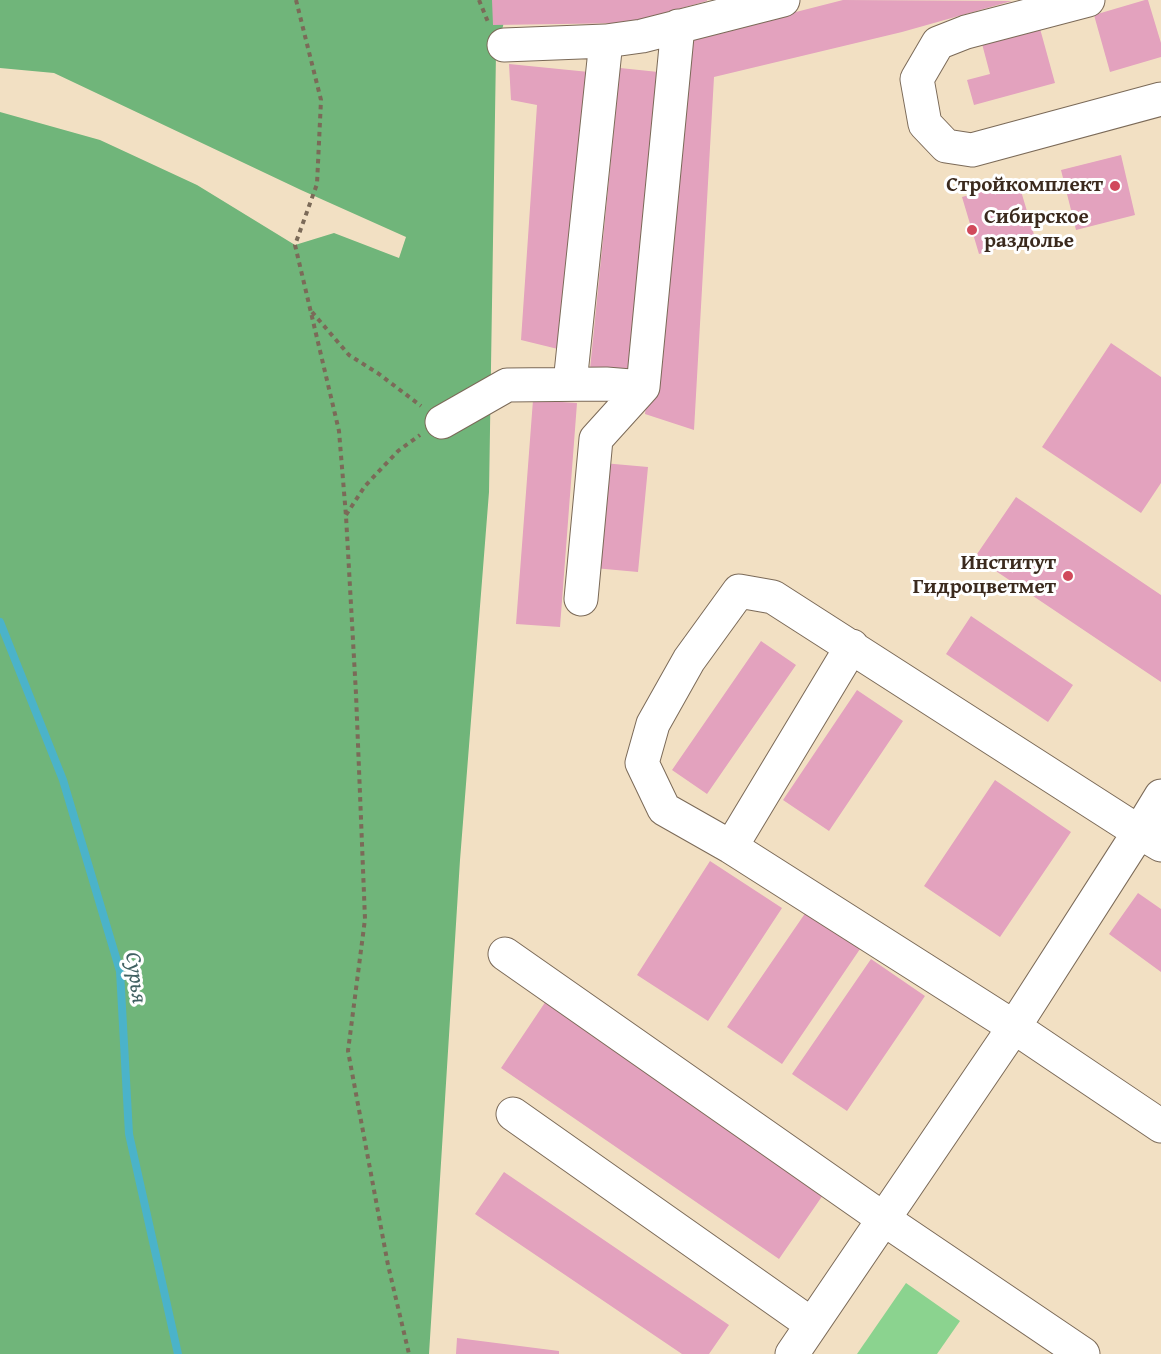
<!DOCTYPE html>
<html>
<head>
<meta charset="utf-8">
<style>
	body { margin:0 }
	canvas { display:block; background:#f2e0c3 }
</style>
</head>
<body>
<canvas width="1161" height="1354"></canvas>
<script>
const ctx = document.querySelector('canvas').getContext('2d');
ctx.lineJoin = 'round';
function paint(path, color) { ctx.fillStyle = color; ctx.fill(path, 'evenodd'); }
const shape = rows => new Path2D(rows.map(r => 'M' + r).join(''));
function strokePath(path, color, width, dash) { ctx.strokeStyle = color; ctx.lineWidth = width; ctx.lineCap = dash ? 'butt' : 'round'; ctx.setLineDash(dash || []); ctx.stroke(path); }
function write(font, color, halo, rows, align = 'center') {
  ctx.font = font + ' "Gentium Book Plus",serif'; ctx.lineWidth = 6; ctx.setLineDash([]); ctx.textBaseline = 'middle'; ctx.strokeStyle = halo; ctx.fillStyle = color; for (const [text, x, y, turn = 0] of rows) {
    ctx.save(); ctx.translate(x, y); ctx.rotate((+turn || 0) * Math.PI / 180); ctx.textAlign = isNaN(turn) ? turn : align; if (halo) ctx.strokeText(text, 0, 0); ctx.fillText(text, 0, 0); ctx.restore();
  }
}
paint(shape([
	[906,1283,960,1321,937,1354,857,1354]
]), '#8bd38f');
paint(shape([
	[0,0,510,0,496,52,489,492,460,860,429,1354,0,1354,0,112,100,140,197,185,295,245,334,233,399,258,406,237,301,190,54,73,0,68]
]), '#70b57a');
strokePath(shape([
	[0,622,63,780,120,971,129,1134,178,1354]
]), '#4bb3c9', 8);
paint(shape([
	[492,0,707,0,707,1,628,23,493,25],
	[843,0,1012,1,902,32,714,77,694,430,645,414,686,40],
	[1145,0,1148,0,1161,43,1161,57,1110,72,1094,15],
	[1039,25,1055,83,974,105,967,80,990,74,981,40],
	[509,64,589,72,562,350,521,340,537,105,511,100],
	[620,68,668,73,638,374,590,369],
	[1121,155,1135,215,1076,230,1061,170],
	[1018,181,1035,238,979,254,962,197],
	[1111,343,1161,377,1161,483,1141,513,1042,447],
	[533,400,577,403,560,627,516,624],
	[603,463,648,467,638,572,594,568],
	[1016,497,1161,595,1161,682,975,557],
	[971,616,1073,685,1048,722,946,654],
	[761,641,796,665,707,794,672,770],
	[857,690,903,721,829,831,783,800],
	[995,780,1071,832,1000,937,924,886],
	[710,861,782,908,708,1021,637,975],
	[1138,893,1161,909,1161,972,1109,934],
	[806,912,860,949,782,1064,727,1027],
	[871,959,925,996,847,1111,792,1074],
	[546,1001,825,1192,779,1259,501,1068],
	[504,1172,729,1325,709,1354,682,1354,475,1214],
	[457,1338,559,1351,559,1354,456,1354]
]), '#e3a2be');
const minor = shape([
	[1088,0,966,32,938,43,917,79,925,124,946,146,972,150,1161,99],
	[504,45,606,41],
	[570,383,606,41,642,36,783,0],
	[442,422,507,385,606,384,643,387],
	[581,599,596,439,643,387,678,26],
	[1161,796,1139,832,1014,1027,731,847,664,809,642,763,653,724,689,660,739,591,773,597,1139,832,1161,845],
	[731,847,852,646],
	[505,954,885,1220,1083,1354],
	[513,1114,811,1324],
	[792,1354,1014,1027,1161,1126]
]);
strokePath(minor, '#7b6a58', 35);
strokePath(shape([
	[296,0,321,100,317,184,295,245,339,431,346,516,356,694,365,919,348,1051,388,1265,409,1354],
	[479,0,488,22],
	[312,312,349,355,379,374,421,406],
	[346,515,365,486,398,451,420,435]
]), '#7b6a58', 4, [4.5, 4.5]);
strokePath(minor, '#fff', 33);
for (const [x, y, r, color] of [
	[1115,186,6,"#d1495b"],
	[972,230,6,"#d1495b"],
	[1068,576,6,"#d1495b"]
]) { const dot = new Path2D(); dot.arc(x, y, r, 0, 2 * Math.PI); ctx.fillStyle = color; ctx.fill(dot); strokePath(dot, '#fff', 2); }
write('bold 21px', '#3b2a1e', '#fff', [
	["Стройкомплект",1103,186],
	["Сибирское",984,218,"left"],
	["раздолье",984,242,"left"],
	["Институт",1056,564],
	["Гидроцветмет",1056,588]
], 'right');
write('italic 22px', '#416162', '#fff', [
	["Сурья",135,978,82]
]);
</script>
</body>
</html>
